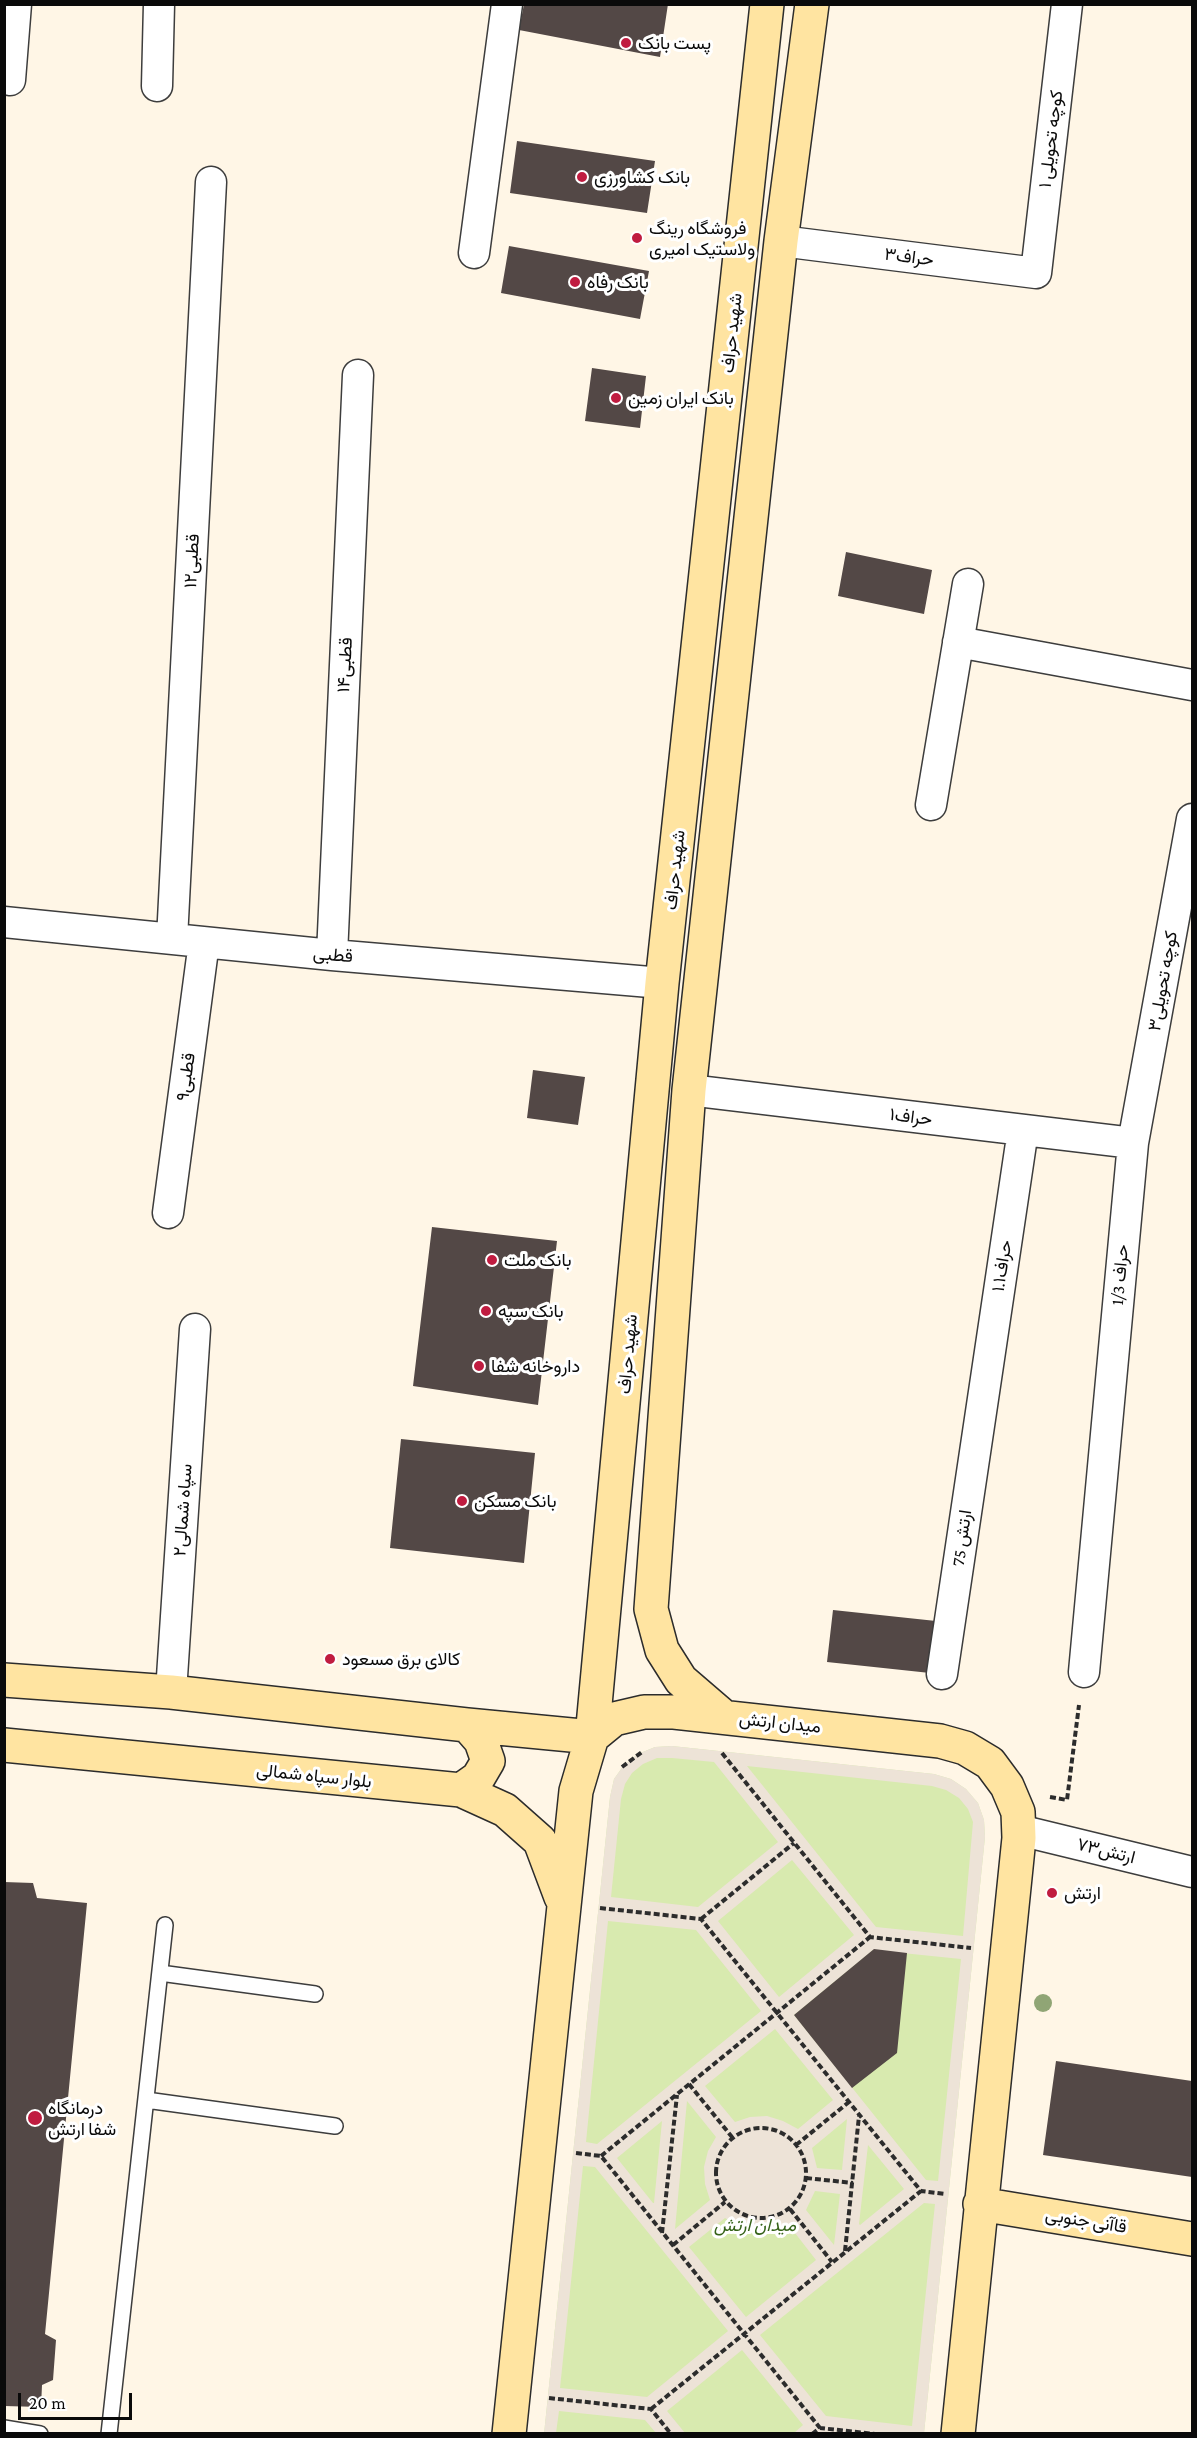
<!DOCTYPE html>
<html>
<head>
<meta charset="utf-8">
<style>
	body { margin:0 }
	#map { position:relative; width:1197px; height:2438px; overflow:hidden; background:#fff6e6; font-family:"Crimson Pro",serif }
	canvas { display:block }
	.frame { position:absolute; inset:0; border:6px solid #0a0a0a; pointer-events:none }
	.scale { position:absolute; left:18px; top:2393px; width:114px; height:27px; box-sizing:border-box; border:3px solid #0a0a0a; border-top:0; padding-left:8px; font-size:18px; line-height:21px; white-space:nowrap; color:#0a0a0a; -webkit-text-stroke:4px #fff; paint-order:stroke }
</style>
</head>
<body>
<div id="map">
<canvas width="1197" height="2438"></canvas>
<div class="frame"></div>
<div class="scale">20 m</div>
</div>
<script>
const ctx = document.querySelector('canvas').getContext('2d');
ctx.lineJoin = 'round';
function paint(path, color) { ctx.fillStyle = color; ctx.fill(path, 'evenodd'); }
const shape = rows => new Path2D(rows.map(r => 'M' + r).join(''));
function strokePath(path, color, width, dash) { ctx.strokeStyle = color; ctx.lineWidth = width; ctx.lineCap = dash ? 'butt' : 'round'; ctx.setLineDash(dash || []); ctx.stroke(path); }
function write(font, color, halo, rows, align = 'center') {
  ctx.font = font + ' "Crimson Pro",Vazirmatn,serif'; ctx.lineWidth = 6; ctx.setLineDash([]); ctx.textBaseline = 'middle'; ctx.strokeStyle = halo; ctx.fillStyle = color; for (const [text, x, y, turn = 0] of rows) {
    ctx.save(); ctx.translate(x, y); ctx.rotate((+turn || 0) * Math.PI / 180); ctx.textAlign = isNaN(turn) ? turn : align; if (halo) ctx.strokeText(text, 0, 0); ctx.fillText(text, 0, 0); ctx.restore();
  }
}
paint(shape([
	[672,1746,934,1774,951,1779,966,1789,978,1803,984,1820,985,1837,924,2433,544,2434,610,1797,614,1779,624,1765,638,1754,655,1747]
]), '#d8eaaf');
paint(shape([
	[672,1746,934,1774,951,1779,966,1789,978,1803,984,1820,985,1837,924,2433,794,2433,803,2425,742,2350,667,2411,685,2433,656,2433,645,2420,559,2411,556,2433,544,2434,610,1797,614,1779,624,1765,638,1754,655,1747],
	[657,1758,672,1758,714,1762,778,1842,698,1907,611,1897,621,1799,625,1784,632,1773,643,1764],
	[747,1766,932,1786,946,1790,959,1798,968,1809,973,1822,963,1936,876,1927],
	[792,1860,854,1935,779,1997,718,1921],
	[608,1921,696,1930,761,2011,597,2144,586,2142],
	[873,1950,961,1959,938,2181,926,2180,794,2015],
	[775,2029,833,2100,798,2129,783,2121,767,2116,750,2117,735,2122,705,2086],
	[687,2101,716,2137,708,2151,704,2167,705,2184,710,2200,675,2229],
	[847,2119,842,2170,817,2168,812,2148],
	[662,2121,654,2203,653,2203,617,2158],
	[868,2145,904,2189,860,2225,859,2224],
	[583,2166,595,2167,728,2331,647,2397,560,2388],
	[815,2191,840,2194,834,2245,806,2210],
	[924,2203,935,2204,912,2426,826,2416,760,2335],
	[725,2218,739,2226,755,2230,772,2230,788,2224,816,2260,746,2317,689,2247]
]), '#ede3d7');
paint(shape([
	[524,4,668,4,660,57,519,30],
	[517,141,655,161,647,213,510,193],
	[509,246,649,271,640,319,501,293],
	[592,368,646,376,640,428,585,421],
	[846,552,932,570,924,614,838,596],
	[533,1070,585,1077,578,1125,527,1118],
	[432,1227,557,1241,538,1405,413,1386],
	[401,1439,535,1453,524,1563,390,1548],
	[833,1610,936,1621,930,1673,827,1662],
	[4,1882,33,1883,37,1898,87,1903,45,2334,56,2340,53,2380,42,2385,41,2407,4,2406],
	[874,1949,907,1953,897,2053,852,2088,794,2015],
	[1056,2061,1192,2081,1192,2177,1043,2155]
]), '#534846');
const service = shape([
	[160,1973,315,1994],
	[146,2100,335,2126],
	[4,2428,40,2434],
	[109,2434,165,1925]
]);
const minor = shape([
	[10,80,16,4],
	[157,86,159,4],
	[781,241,1036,273,1067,4],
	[474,253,507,4],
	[958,642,1192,685],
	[931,805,968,584],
	[4,922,332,955,662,983],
	[172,939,211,182],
	[332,955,358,375],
	[689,1090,1133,1143],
	[168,1213,204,942],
	[1084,1672,1133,1143,1192,819],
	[942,1674,1023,1130],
	[171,1692,195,1329],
	[1019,1830,1192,1872]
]);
const secondary = shape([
	[4,1680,171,1692,467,1725,592,1737,662,983,767,4],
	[724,1717,681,1680,662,1650,651,1609,689,1090,781,241,812,4],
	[4,1745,461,1790,505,1810,540,1841,561,1897],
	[461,1790,478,1778,488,1761,481,1741,467,1725],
	[980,2204,1192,2239],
	[509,2434,576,1791,592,1737,614,1719,644,1712,674,1712,940,1741,965,1748,990,1763,1007,1786,1018,1812,1019,1838,958,2434]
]);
strokePath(service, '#3d3d3d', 18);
strokePath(minor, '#3d3d3d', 33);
strokePath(secondary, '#2c2c2c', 36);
strokePath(shape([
	[722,1753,870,1937,971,1948],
	[622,1767,642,1752],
	[1050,1797,1067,1800,1079,1705],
	[600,1908,701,1919,921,2191,945,2194],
	[701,1919,794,1843],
	[689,2084,732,2137],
	'716 2173a45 45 0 1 1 90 0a45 45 0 1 1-90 0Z',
	[796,2145,849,2102],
	[576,2153,601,2156,820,2428],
	[601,2156,870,1937],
	[806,2178,853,2183],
	[790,2209,832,2262],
	[662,2233,677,2095],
	[673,2245,725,2202],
	[845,2251,859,2116],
	[549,2398,651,2409,671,2434],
	[651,2409,921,2191],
	[812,2434,820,2428,875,2434]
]), '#2c2c2c', 4, [6, 3]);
strokePath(service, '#fff', 15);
strokePath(minor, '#fff', 30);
strokePath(secondary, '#ffe4a1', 33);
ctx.fillStyle = '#90a575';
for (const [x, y] of [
	[1043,2003]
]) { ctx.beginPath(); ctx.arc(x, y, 9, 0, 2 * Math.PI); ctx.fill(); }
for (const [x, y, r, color] of [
	[626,43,6,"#c01c40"],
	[582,177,6,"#c01c40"],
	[637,238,6,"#c01c40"],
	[575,282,6,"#c01c40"],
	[616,398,6,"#c01c40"],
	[492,1260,6,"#c01c40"],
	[486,1311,6,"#c01c40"],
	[479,1366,6,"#c01c40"],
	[462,1501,6,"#c01c40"],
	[330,1659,6,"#c01c40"],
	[1052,1893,6,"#c01c40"],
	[35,2118,8,"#c01c40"]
]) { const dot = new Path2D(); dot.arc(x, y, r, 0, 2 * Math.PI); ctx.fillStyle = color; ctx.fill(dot); strokePath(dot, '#fff', 2); }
write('18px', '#0a0a0a', '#fff', [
	["پست بانک",638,43],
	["بانک کشاورزی",594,177],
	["فروشگاه رینگ",649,228],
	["ولاستیک امیری",649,249],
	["بانک رفاه",587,282],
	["بانک ایران زمین",628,398],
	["بانک ملت",504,1260],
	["بانک سپه",498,1311],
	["داروخانه شفا",491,1366],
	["بانک مسکن",474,1501],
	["کالای برق مسعود",342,1659],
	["ارتش",1064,1893],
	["درمانگاه",48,2108],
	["شفا ارتش",48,2129]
], 'left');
write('18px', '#0a0a0a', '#fff', [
	["کوچه تحویلی ۱",1051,139,-83],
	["۳حراف",909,257,7],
	["شهید حراف",732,333,-84],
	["قطبی۱۲",192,561,-87],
	["قطبی۱۴",345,665,-87],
	["شهید حراف",675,870,-84],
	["قطبی",333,955,5],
	["کوچه تحویلی۳",1163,981,-80],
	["قطبی۹",186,1077,-82],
	["حراف۱",911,1117,7],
	["حراف۱.۱",1002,1266,-81],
	["1/3 حراف",1120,1275,-85],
	["شهید حراف",628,1354,-85],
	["سپاه شمالی۲",183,1510,-86],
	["75 ارتش",962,1538,-82],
	["میدان ارتش",780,1723,6],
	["بلوار سپاه شمالی",314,1776,6],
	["ارتش۷۳",1106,1851,14],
	["قاآنی جنوبی",1086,2221,9]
]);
write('italic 18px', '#356318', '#fff', [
	["میدان ارتش",755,2225]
]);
</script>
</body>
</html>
